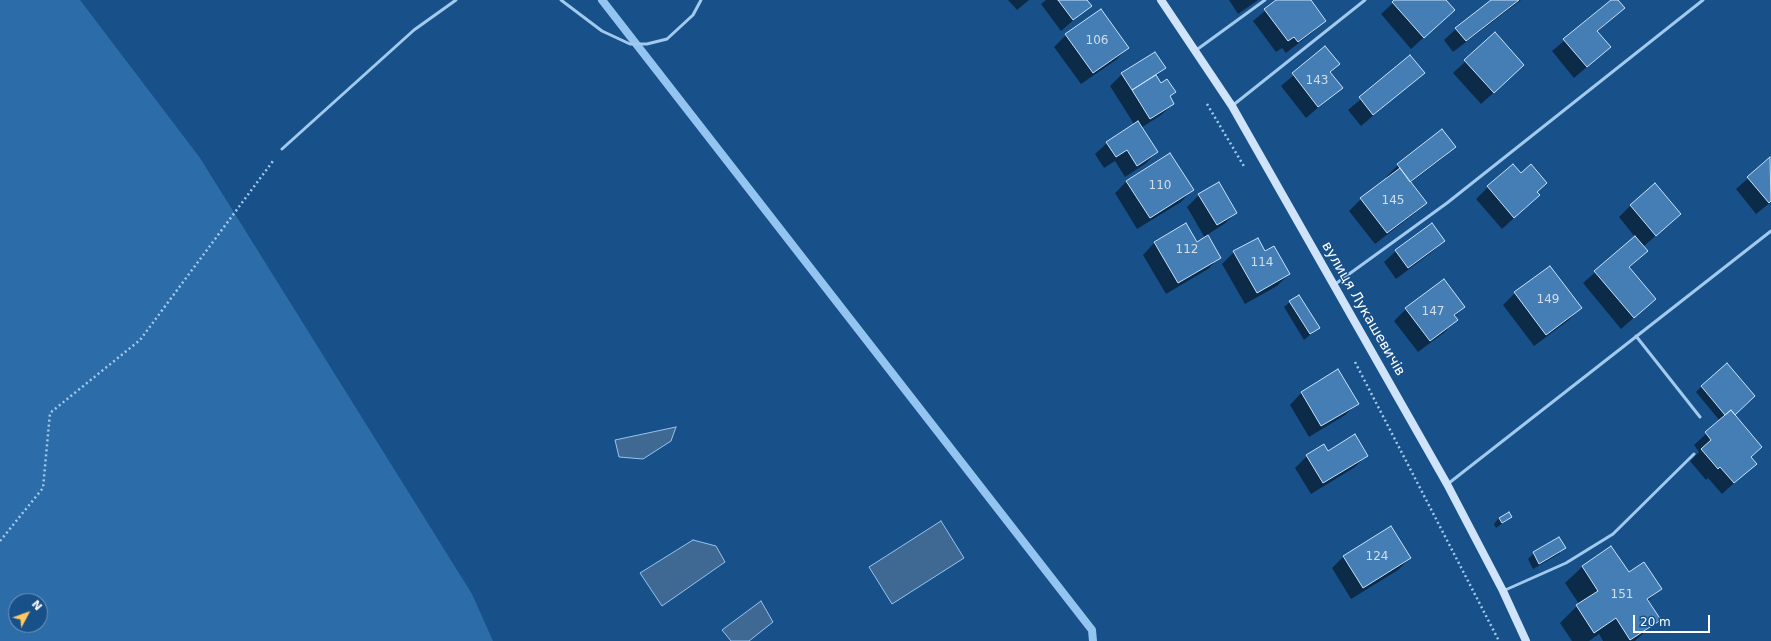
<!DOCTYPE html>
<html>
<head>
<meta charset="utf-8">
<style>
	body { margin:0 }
	#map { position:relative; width:1771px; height:641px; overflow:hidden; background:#18518a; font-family:"DejaVu Sans",sans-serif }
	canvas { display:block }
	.north { position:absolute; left:8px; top:593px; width:40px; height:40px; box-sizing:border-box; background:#18518a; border:1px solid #7497b9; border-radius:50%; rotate:49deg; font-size:11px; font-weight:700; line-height:16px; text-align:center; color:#fff }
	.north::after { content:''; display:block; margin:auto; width:14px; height:18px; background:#ffc75e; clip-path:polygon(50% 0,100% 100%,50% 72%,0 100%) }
	.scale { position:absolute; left:1633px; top:615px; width:77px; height:18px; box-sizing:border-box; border:2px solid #fff; border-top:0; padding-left:5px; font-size:12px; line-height:14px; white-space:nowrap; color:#fff; -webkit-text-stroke:3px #18518a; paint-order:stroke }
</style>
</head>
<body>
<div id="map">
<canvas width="1771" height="641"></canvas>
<div class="north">N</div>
<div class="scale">20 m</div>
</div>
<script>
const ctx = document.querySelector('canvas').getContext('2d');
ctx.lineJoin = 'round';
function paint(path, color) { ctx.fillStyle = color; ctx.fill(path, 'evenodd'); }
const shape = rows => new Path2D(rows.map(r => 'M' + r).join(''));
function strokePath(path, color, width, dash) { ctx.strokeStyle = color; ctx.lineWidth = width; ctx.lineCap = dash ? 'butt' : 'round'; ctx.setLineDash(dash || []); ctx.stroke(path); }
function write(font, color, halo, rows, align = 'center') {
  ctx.font = font + ' "DejaVu Sans",sans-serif'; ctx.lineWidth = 3; ctx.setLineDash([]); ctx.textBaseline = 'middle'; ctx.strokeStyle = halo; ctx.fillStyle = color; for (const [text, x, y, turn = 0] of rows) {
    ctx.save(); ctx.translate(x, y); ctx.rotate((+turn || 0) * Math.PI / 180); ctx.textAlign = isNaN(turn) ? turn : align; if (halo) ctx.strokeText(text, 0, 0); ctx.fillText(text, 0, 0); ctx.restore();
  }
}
paint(shape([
	[0,0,80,0,200,158,472,594,493,641,0,641],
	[16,601,40,601,40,625,16,625]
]), '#2b6ca9');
const water = shape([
	[676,427,671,441,643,459,619,457,615,440,676,427],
	[941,521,964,558,892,604,869,567,941,521],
	[693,540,716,546,725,562,662,606,640,573,693,540],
	[761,601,773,622,749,641,731,641,722,630,761,601]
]);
paint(water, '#3f6992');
strokePath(water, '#94c5f0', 1);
paint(shape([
	[1008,0,1029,0,1017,10],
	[1046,0,1086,0,1090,6,1061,31,1041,4],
	[1229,0,1258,0,1238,14],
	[1278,0,1310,0,1325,21,1313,32,1286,53,1282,48,1276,52,1253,21],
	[1396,0,1445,0,1454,10,1411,49,1381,14],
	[1492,0,1521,0,1453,52,1444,40,1456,29],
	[1612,0,1617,0,1624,8,1597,32,1610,47,1574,78,1552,51],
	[1495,34,1511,77,1481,104,1453,73],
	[1066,35,1127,48,1116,60,1081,84,1054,47],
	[1325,48,1338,64,1330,73,1341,88,1306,118,1281,86],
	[1410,57,1423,73,1361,126,1348,110],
	[1164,68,1156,77,1161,84,1174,92,1169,98,1173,104,1161,115,1141,128,1157,152,1145,164,1125,177,1115,161,1104,168,1095,154,1107,143,1134,124,1110,86,1122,74],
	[1442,131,1454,147,1443,158,1410,183,1425,203,1414,214,1375,244,1349,211,1361,199,1387,179,1386,177,1398,165],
	[1170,154,1192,190,1181,202,1137,229,1115,193,1126,182],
	[1770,159,1771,202,1756,214,1736,189],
	[1521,174,1546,183,1537,192,1539,195,1502,229,1476,199,1488,187],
	[1218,183,1236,213,1224,224,1207,235,1220,257,1208,269,1166,294,1143,255,1154,243,1186,225,1197,243,1205,238,1187,207,1199,195],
	[1631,205,1680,214,1643,247,1647,251,1629,268,1655,299,1621,329,1583,283,1635,237,1619,217],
	[1444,241,1432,252,1396,279,1384,262,1396,251],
	[1234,252,1265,252,1289,274,1277,286,1245,304,1222,264],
	[1515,293,1580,308,1569,320,1534,346,1503,305],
	[1290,302,1318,328,1304,340,1284,307],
	[1464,307,1454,317,1456,320,1445,332,1418,352,1394,321,1406,309],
	[1337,371,1357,404,1345,415,1309,437,1290,405,1301,393],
	[1702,386,1748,402,1734,415,1761,447,1750,458,1755,464,1722,494,1708,478,1706,480,1690,461,1699,452,1694,445,1720,421,1696,392],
	[1328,452,1366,456,1355,467,1311,494,1295,468,1307,456],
	[1511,517,1496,528,1494,524,1499,518],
	[1611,547,1628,573,1660,589,1647,602,1659,619,1635,641,1603,641,1599,634,1589,641,1572,641,1560,623,1579,604,1565,583,1582,567],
	[1564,548,1559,554,1533,569,1528,559,1534,553],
	[1343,557,1410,558,1398,570,1351,599,1332,568]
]), '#0007');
strokePath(shape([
	[602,0,1092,630,1093,641]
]), '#94c5f0', 8);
const building = shape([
	[1058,0,1087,0,1092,6,1073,20,1058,0],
	[1276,0,1311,0,1326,21,1298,42,1294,37,1288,41,1264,9,1276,0],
	[1394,0,1446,0,1455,10,1424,38,1392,2,1394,0],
	[1491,0,1519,0,1466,41,1455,28,1491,0],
	[1611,0,1618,0,1625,8,1597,31,1611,47,1587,67,1563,39,1611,0],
	[1101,9,1129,48,1093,73,1065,34,1101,9],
	[1495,32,1524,65,1494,93,1464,60,1495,32],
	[1325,46,1340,64,1330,72,1343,88,1318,107,1292,73,1325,46],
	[1155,52,1166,68,1132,90,1121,73,1155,52],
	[1410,55,1425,73,1373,115,1359,97,1410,55],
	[1156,75,1161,83,1167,79,1176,92,1170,96,1174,104,1150,119,1132,90,1156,75],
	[1138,121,1158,152,1137,166,1127,150,1116,157,1106,142,1138,121],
	[1442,129,1456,147,1410,182,1397,164,1442,129],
	[1170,153,1194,190,1150,218,1126,181,1170,153],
	[1770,157,1771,201,1769,203,1747,177,1770,157],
	[1513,164,1521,173,1531,164,1547,183,1537,192,1540,195,1514,218,1487,186,1513,164],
	[1400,168,1427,203,1387,233,1360,198,1400,168],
	[1219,182,1237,213,1217,225,1198,194,1219,182],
	[1655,183,1681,214,1656,236,1630,205,1655,183],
	[1186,223,1197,242,1208,235,1221,258,1178,283,1154,242,1186,223],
	[1432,223,1445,241,1408,268,1395,250,1432,223],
	[1635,236,1648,251,1629,267,1656,299,1634,318,1594,271,1635,236],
	[1258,238,1265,251,1274,246,1290,274,1257,293,1233,251,1258,238],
	[1550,266,1582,308,1546,335,1514,292,1550,266],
	[1444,279,1465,307,1454,315,1458,320,1430,341,1405,308,1444,279],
	[1299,295,1320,328,1310,334,1289,301,1299,295],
	[1727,363,1755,396,1735,415,1731,410,1725,415,1701,386,1727,363],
	[1338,369,1359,404,1321,426,1301,392,1338,369],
	[1731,410,1762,447,1751,457,1757,464,1734,483,1720,467,1718,469,1701,449,1711,440,1705,432,1731,410],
	[1355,434,1368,456,1323,483,1306,455,1324,444,1328,451,1355,434],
	[1509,512,1512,517,1502,523,1499,518,1509,512],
	[1391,526,1411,558,1363,588,1343,556,1391,526],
	[1559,537,1566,548,1539,564,1533,552,1559,537],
	[1611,546,1629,572,1644,562,1662,589,1647,599,1661,620,1630,640,1616,618,1594,633,1576,605,1598,591,1582,566,1611,546]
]);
paint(building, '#457eb5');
strokePath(building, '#c7e1fa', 1);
strokePath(shape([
	[1207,104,1245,168],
	[1355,362,1499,641],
	[0,541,43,488,50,413,140,340,273,161]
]), '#a2c9ee', 2.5, [2, 3]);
strokePath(shape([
	[561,0,602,31,630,44,647,44,667,39,693,15,701,0],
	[1195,51,1265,0],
	[1232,106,1365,0],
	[282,149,414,30,456,0],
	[1334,285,1447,203,1703,0],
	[1636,336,1700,417],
	[1449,483,1771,231],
	[1503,591,1566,563,1613,534,1694,454]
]), '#a2c9ee', 3);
strokePath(shape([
	[1161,0,1232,106,1447,484,1503,591,1526,641]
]), '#cfe4fa', 8);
write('12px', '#d0dfec', null, [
	["106",1097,41],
	["143",1317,81],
	["110",1160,186],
	["145",1393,201],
	["112",1187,250],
	["114",1262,263],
	["149",1548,300],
	["147",1433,312],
	["124",1377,557],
	["151",1622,595]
]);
write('14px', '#fff', '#18518a', [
	["вулиця Лукашевичів",1363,309,60]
]);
</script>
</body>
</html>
